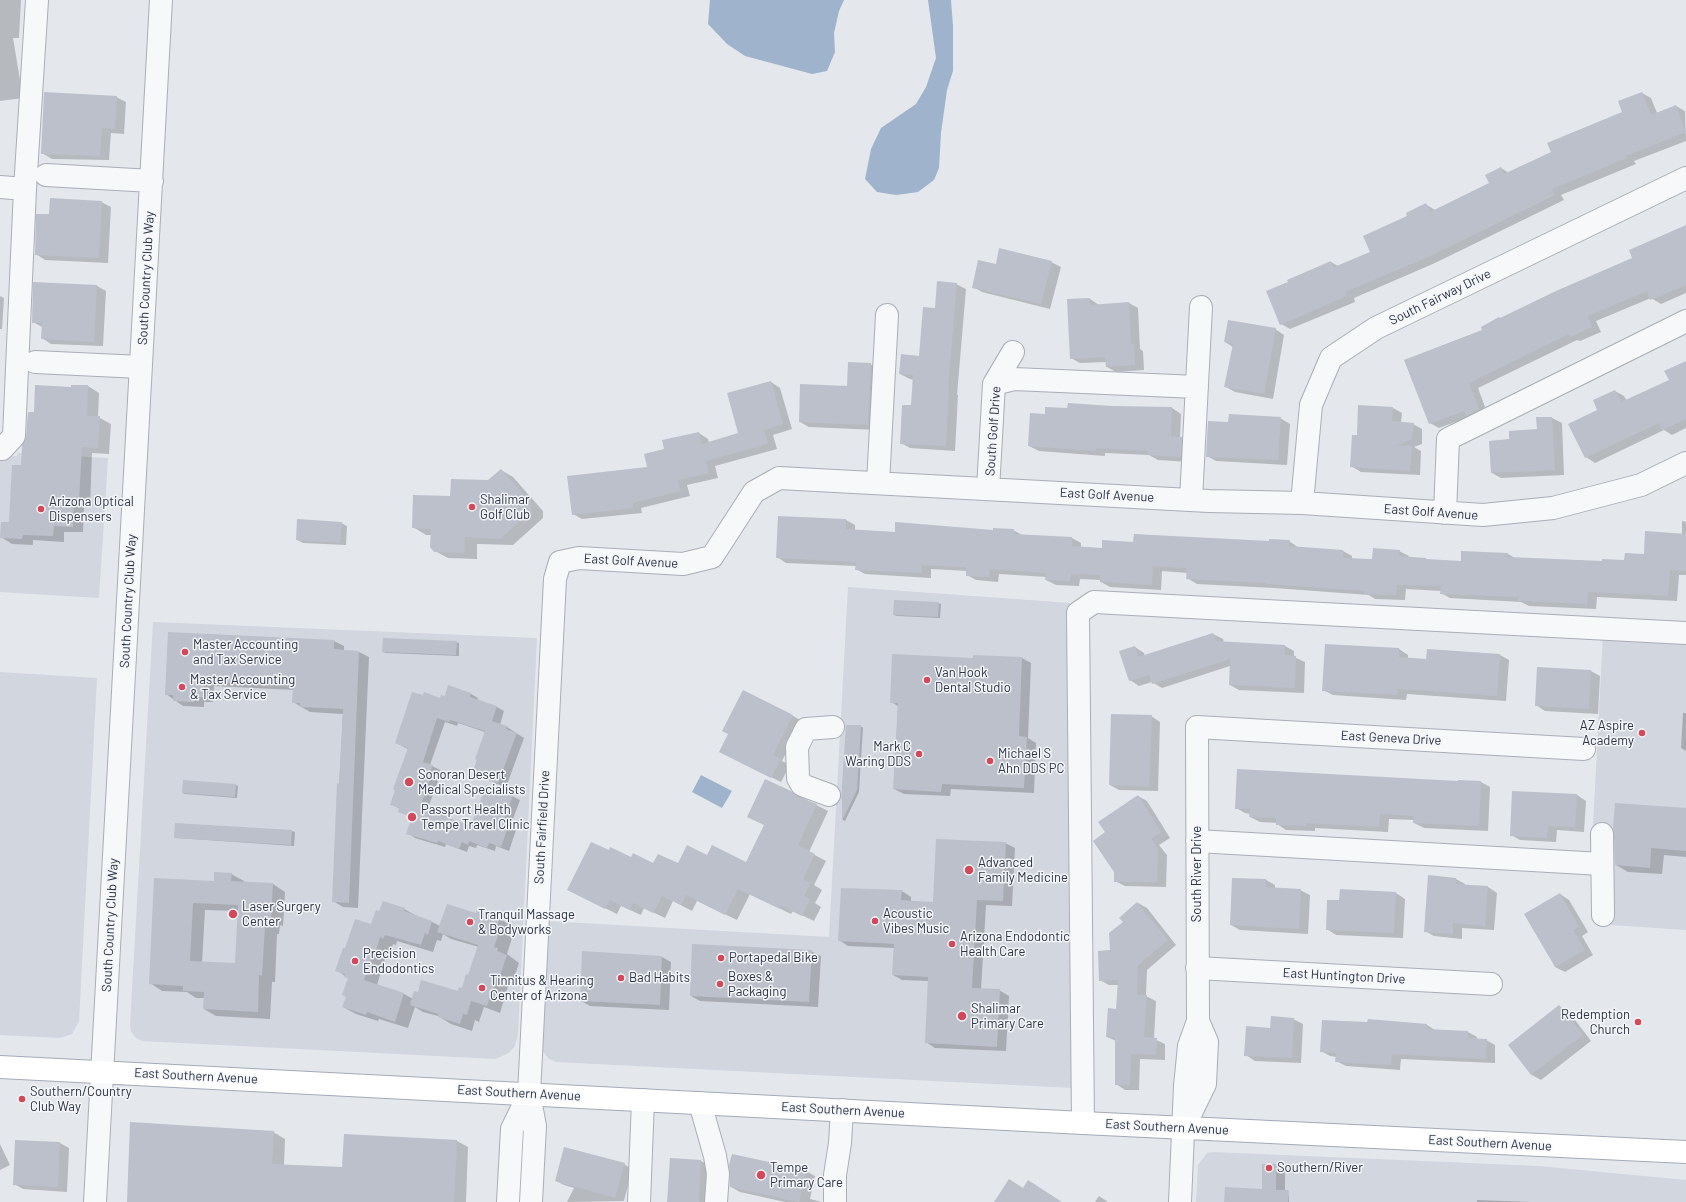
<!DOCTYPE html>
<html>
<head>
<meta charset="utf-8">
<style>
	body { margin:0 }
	canvas { display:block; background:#e4e7ec }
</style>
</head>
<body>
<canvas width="1686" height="1202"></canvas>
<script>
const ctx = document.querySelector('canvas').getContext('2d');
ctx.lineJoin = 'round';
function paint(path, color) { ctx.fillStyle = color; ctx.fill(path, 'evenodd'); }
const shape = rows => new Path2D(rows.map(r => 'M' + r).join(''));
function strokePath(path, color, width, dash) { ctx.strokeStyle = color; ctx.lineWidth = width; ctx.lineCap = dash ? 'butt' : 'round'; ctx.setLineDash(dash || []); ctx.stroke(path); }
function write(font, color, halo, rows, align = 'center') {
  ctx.font = font + ' Barlow,sans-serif'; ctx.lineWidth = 3; ctx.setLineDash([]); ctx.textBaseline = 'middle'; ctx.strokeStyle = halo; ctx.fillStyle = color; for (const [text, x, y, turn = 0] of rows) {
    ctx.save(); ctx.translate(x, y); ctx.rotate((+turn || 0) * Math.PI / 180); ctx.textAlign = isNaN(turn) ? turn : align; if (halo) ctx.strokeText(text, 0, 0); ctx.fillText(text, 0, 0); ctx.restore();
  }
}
paint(shape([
	[17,453,108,458,99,598,0,592,0,456,17,456],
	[848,587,1070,603,1073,1088,556,1062,549,1059,543,1052,541,1043,546,921,829,937],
	[153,622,537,638,518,1034,515,1046,509,1053,495,1059,142,1041,135,1037,131,1031,130,1025],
	[1603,634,1686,639,1686,930,1610,925,1611,827,1593,826],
	[0,672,97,678,79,1021,72,1034,60,1038,0,1035],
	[1213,1152,1539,1166,1686,1180,1686,1202,1196,1202,1198,1165,1207,1153]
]), '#d2d6de');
paint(shape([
	[710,0,844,0,839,11,834,33,835,52,827,71,812,74,745,56,727,44,708,24],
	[928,0,951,0,953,26,953,71,947,90,941,133,939,168,934,180,918,192,896,195,877,192,865,179,871,149,881,128,916,104,926,87,936,58],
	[701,775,732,791,722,808,692,792]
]), '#9fb4cc');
paint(shape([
	[0,0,21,0,19,38,13,38,23,98,0,101],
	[1642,93,1651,98,1657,113,1676,106,1685,111,1686,141,1634,161,1636,164,1561,195,1564,200,1435,263,1354,298,1355,302,1290,329,1281,324,1331,262,1338,266,1371,252,1409,217,1425,204,1435,210,1490,183,1501,168,1509,173,1552,153,1623,113],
	[116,97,126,102,124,134,111,133,109,160,52,159,42,153],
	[101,202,111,207,108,263,45,260,36,254,50,215],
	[1686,227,1686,293,1661,304,1651,298,1596,321,1601,332,1580,341,1577,340,1478,388,1488,415,1469,417,1439,428,1430,423,1484,331,1501,319,1634,258],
	[1051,262,1061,267,1050,309,982,292,973,287,996,266],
	[956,284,966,289,957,395,958,395,955,451,910,448,901,443,912,406,914,380,910,379,900,374,920,357,936,309],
	[97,286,106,291,103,346,51,344,42,338,42,327,33,322],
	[0,296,4,298,2,329,0,329],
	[1090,299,1099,305,1129,303,1138,308,1140,349,1143,351,1144,370,1116,372,1107,367,1107,362,1080,363,1071,358],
	[1275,329,1284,335,1273,399,1235,392,1226,387,1233,347,1225,342],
	[1686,362,1686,428,1672,435,1664,430,1595,463,1586,457,1599,411,1615,391,1624,396,1627,401,1670,381],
	[870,364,880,369,877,430,809,427,800,422,848,387],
	[771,382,780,388,792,429,773,435,777,449,715,466,718,478,687,485,690,496,641,508,642,513,582,519,573,514,649,468,665,450,699,433,708,439,709,443,739,434],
	[72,386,88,386,99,393,98,417,111,424,109,454,92,453,90,507,84,507,83,532,64,532,64,542,33,540,33,545,12,544,1,537,10,523,35,413,72,388],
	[1112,407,1172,408,1181,414,1180,438,1191,443,1189,462,1158,460,1149,455,1105,453,1105,456,1039,451,1029,446,1045,415],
	[1393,408,1402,413,1401,423,1413,424,1422,429,1422,444,1414,447,1421,451,1420,475,1361,472,1351,466,1358,436],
	[1280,418,1290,424,1287,465,1216,461,1207,456,1229,423],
	[1537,418,1552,418,1562,423,1564,475,1501,478,1492,473,1510,440,1538,430],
	[501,470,513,477,543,511,543,518,513,545,477,544,477,559,448,558,435,551,432,535,426,535,413,527,451,497,488,481],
	[846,520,855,525,855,530,896,533,1013,530,1022,535,1072,538,1081,543,1081,548,1103,549,1134,543,1289,541,1299,548,1343,551,1352,556,1352,559,1373,560,1399,551,1409,556,1408,558,1425,559,1429,560,1462,562,1462,552,1508,554,1515,558,1603,562,1625,561,1645,555,1682,534,1682,521,1686,522,1686,575,1679,575,1677,601,1597,597,1596,609,1529,606,1521,602,1450,598,1441,593,1441,591,1406,589,1405,600,1375,599,1369,595,1274,588,1197,584,1187,578,1188,573,1162,571,1161,590,1110,587,1101,582,1101,580,1080,579,1079,586,1056,585,1046,580,1047,577,999,574,998,582,976,580,967,575,967,571,931,569,931,578,865,574,856,569,856,566,786,563,777,557],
	[341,523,347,526,346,545,303,543,297,540],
	[938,603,941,604,940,618,897,616,894,615],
	[169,633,334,641,344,646,344,651,359,652,369,657,358,908,343,907,333,901,343,714,310,712,293,702,294,690,214,686,213,702,204,702,204,707,183,706,166,694],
	[1213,634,1223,639,1224,643,1285,646,1294,651,1294,657,1305,662,1304,693,1239,690,1230,685,1230,666,1162,688,1152,682,1139,686,1130,680,1135,647,1144,653,1145,656],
	[456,642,459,643,459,656,386,653,383,652],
	[1399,649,1408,655,1408,659,1427,660,1500,655,1509,660,1506,701,1407,694,1406,700,1333,695,1323,690],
	[1022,658,1031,663,1028,738,1036,743,1034,793,951,789,950,796,904,794,894,789,898,706,891,702,974,659],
	[1538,668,1591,671,1600,676,1598,714,1545,711,1536,705],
	[471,694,478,698,477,701,497,707,504,711,500,725,507,727,524,738,506,787,494,783,486,778,487,776,474,770,485,732,458,723,457,726,445,722,430,765,440,770,437,780,438,781,428,808,439,812,446,816,446,818,472,827,512,796,520,800,510,827,516,830,509,851,496,846,495,851,477,845,476,848,469,846,467,852,446,844,445,847,415,838,408,833,413,818,399,811,400,809,391,804,408,749,396,743,441,699],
	[1683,713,1686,713,1686,751,1681,748],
	[793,716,802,721,782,761,790,765,781,782,730,757,729,734],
	[1151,716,1160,722,1158,791,1119,790,1110,785],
	[861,726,863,728,859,792,845,821,843,820,843,800],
	[1459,782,1481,782,1490,787,1488,831,1424,828,1414,823,1414,820,1389,819,1388,832,1315,828,1315,831,1286,830,1277,824,1277,823,1260,822,1250,817,1250,814,1245,813,1236,808],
	[236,785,238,786,237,798,185,794,183,793],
	[791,792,828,811,809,852,826,861,814,885,822,890,815,903,821,907,814,921,793,911,791,914,750,894,737,920,697,901,692,911,673,901,665,918,644,908,641,915,621,906,617,914,568,890,609,852,654,864,678,865,707,857,747,864],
	[1577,795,1586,801,1584,832,1557,830,1556,842,1520,840,1511,835],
	[1138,796,1147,801,1170,838,1159,845,1167,855,1166,887,1125,886,1115,881,1115,872,1107,832],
	[1686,809,1686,857,1664,855,1662,874,1628,872,1616,865],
	[176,824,292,831,295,832,294,846,177,838,175,837],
	[1005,843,1015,848,1012,906,986,905,981,990,999,990,1009,996,1006,1051,935,1048,926,1042,929,981,902,980,893,975,894,948,848,946,839,940,902,891,911,897,911,902,934,903],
	[231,874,244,881,244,883,273,884,285,892,283,926,280,925,279,934,277,934,275,982,272,982,270,1019,216,1016,204,1009,204,998,196,998,187,992,162,991,150,983,155,879,215,882],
	[205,910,239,911,236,964,202,963],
	[1429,876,1456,879,1465,884,1465,886,1488,887,1497,893,1494,930,1462,928,1462,939,1434,936,1425,931],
	[1266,880,1275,885,1275,889,1300,890,1310,895,1308,934,1240,930,1231,925],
	[1341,890,1396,893,1405,899,1403,938,1336,935,1327,929,1340,901],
	[1560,894,1569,900,1588,932,1582,936,1593,955,1565,972,1555,967],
	[1138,903,1147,908,1176,945,1147,970,1146,996,1156,1001,1154,1039,1165,1044,1165,1060,1140,1059,1139,1090,1125,1090,1116,1084,1116,1041,1107,1037,1117,1010,1118,985,1109,985,1100,980,1124,923],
	[404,909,417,916,432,922,440,926,476,914,477,912,500,919,512,926,509,936,512,938,507,954,519,963,512,984,509,983,500,1013,484,1007,479,1022,475,1020,472,1031,451,1024,438,1016,423,1012,415,1007,408,1028,379,1019,378,1021,356,1014,343,1007,347,997,349,979,337,970,346,950,372,926],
	[443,934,451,939,479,947,469,976,462,989,458,992,418,993,413,999,404,994,377,985,386,956,389,957,393,944,396,945,397,941,433,952,437,940,441,941],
	[811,951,821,956,818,1007,700,1001,691,996],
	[662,957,671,962,669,1010,590,1006,581,1001],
	[1559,1006,1569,1012,1591,1041,1541,1080,1532,1075,1509,1045],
	[1293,1019,1303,1024,1301,1063,1255,1061,1246,1055,1271,1029],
	[1427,1025,1435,1030,1468,1032,1477,1037,1477,1040,1486,1040,1495,1045,1495,1063,1401,1059,1400,1070,1346,1066,1336,1061,1337,1057,1330,1056,1321,1051],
	[273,1132,285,1139,284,1165,343,1168,457,1141,468,1147,466,1202,128,1202],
	[60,1143,69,1148,67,1192,23,1189,14,1184],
	[0,1144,10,1165,0,1170],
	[733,1155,806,1171,815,1176,810,1199,822,1202,785,1202,740,1192,731,1187],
	[671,1159,701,1161,710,1166,708,1202,668,1202],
	[624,1164,632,1169,624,1201,567,1202,574,1188,564,1185,556,1181],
	[1263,1165,1276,1165,1285,1170,1285,1193,1289,1196,1289,1202,1225,1202,1263,1190],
	[1099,1196,1108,1202,1095,1202],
	[1477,1200,1534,1202,1535,1202,1477,1202]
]), '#0003');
paint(shape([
	[44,92,117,96,115,129,102,128,100,156,41,154],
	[1642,92,1651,115,1676,105,1686,132,1626,156,1627,158,1552,189,1555,195,1426,258,1345,292,1347,296,1280,325,1266,291,1288,282,1287,280,1331,261,1334,267,1370,252,1363,236,1407,216,1406,213,1426,203,1430,212,1489,183,1485,175,1501,167,1504,174,1551,152,1547,143,1622,112,1618,101],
	[50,198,102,201,99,258,35,255,36,214,49,214],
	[1686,225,1686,285,1650,300,1647,291,1588,316,1592,327,1570,337,1569,334,1469,383,1479,409,1466,416,1464,411,1429,424,1404,360,1482,330,1481,327,1499,317,1500,318,1556,291,1632,258,1629,250],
	[999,248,1052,261,1041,304,972,288,978,260,996,264],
	[937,281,957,283,948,389,949,389,946,446,900,444,902,405,911,405,913,375,899,374,901,354,919,356,923,307,935,308],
	[33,282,97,285,94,342,41,339,42,323,32,323],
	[1090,298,1090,305,1129,302,1131,344,1134,344,1135,365,1106,367,1105,357,1070,359,1067,299],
	[1228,320,1276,328,1264,394,1224,387,1233,344,1224,342],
	[1686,361,1686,419,1662,430,1659,423,1585,458,1568,424,1597,410,1593,400,1615,390,1621,402,1669,380,1664,371],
	[848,362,871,363,868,425,799,422,800,384,847,386],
	[771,381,783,424,764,430,768,444,706,461,709,473,678,480,681,491,633,503,633,508,572,515,567,476,647,467,644,454,664,449,662,440,699,432,702,444,738,433,727,393],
	[35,385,71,387,71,385,88,385,87,416,100,416,98,448,82,447,79,501,74,501,73,527,54,526,53,536,23,535,22,539,0,538,1,522,9,522,12,465,21,465,22,446,26,437,28,412,34,412],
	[1068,403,1112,406,1172,407,1171,436,1182,437,1181,455,1179,457,1148,455,1148,451,1096,448,1096,451,1028,446,1030,413,1045,414,1045,407,1067,408],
	[1358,405,1393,407,1392,421,1414,423,1412,439,1396,446,1412,445,1410,471,1350,467,1352,435,1357,435],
	[1229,414,1281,417,1278,460,1206,457,1208,421,1228,422],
	[1536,417,1552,417,1555,470,1491,473,1489,441,1509,439,1509,431,1537,429],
	[501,469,531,503,531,511,500,539,465,537,464,553,434,552,430,547,431,529,412,528,413,495,450,496,451,479,488,480],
	[778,516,846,519,846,529,895,532,895,522,993,530,993,528,1014,529,1014,534,1072,537,1072,546,1102,548,1102,540,1133,542,1134,534,1269,541,1269,539,1290,540,1289,546,1343,550,1343,558,1372,559,1373,548,1400,550,1399,556,1426,558,1426,559,1461,561,1461,551,1508,553,1508,557,1602,561,1602,559,1624,560,1625,553,1644,554,1645,531,1686,534,1686,571,1670,570,1668,596,1588,592,1587,604,1518,601,1518,597,1440,594,1441,586,1397,585,1396,595,1364,594,1365,591,1266,584,1267,583,1186,579,1187,568,1153,566,1152,585,1100,582,1100,575,1071,574,1070,581,1045,580,1046,573,990,569,989,577,966,576,966,567,922,565,922,573,855,570,856,562,776,558],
	[297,519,342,522,340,543,296,540],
	[894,600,939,602,938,617,893,615],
	[168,632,334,640,334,649,359,651,349,903,332,902,337,783,339,784,343,709,300,707,300,703,292,703,293,685,260,684,260,685,204,681,203,697,195,697,194,702,173,701,173,695,165,695],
	[1213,633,1216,641,1285,645,1285,655,1296,656,1295,688,1229,685,1230,659,1152,684,1149,675,1129,681,1119,651,1135,646,1138,657],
	[383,638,457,641,456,655,382,652],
	[1325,644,1399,648,1399,657,1426,659,1427,649,1500,654,1497,696,1398,689,1397,695,1322,691],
	[892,654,973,658,973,655,1022,657,1019,736,1027,737,1024,788,942,784,941,792,893,789,898,703,890,703],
	[1537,667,1591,670,1589,709,1535,706],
	[448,685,471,693,470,697,497,706,492,721,507,726,506,729,517,733,498,783,485,779,486,775,473,771,477,760,475,759,485,731,450,720,449,722,437,718,423,762,433,765,429,775,431,776,421,805,439,811,438,814,471,826,486,785,513,795,503,823,509,825,501,847,489,843,487,848,469,841,468,845,462,842,459,849,438,841,437,843,406,834,412,817,398,812,399,808,390,805,395,790,393,789,408,748,395,743,412,692,423,695,424,692,440,698,441,695,445,696],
	[743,690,793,715,773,755,781,759,771,778,719,752,728,734,722,731],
	[1111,714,1152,715,1149,787,1109,785],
	[846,725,861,725,857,790,842,821,842,798,841,800],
	[1237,769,1458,781,1458,780,1481,781,1479,826,1413,823,1414,816,1380,814,1379,827,1306,823,1306,826,1276,825,1276,818,1249,817,1250,809,1235,809],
	[765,779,791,791,798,797,817,804,798,845,815,854,803,879,811,883,804,896,810,899,802,916,781,906,780,909,738,889,725,915,686,895,681,905,662,896,653,913,633,903,630,910,610,900,605,909,567,890,591,842,609,850,610,847,631,857,633,853,653,863,658,854,678,863,687,845,707,855,712,845,746,862,764,825,747,817],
	[183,780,236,784,235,797,182,793],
	[1512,791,1577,794,1575,827,1548,826,1547,838,1510,836],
	[1138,795,1161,832,1151,839,1158,848,1157,882,1114,882,1114,872,1093,841,1105,832,1098,822],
	[1615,803,1686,808,1686,851,1651,848,1650,868,1615,865,1614,834,1613,828],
	[175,823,292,830,291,845,174,838],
	[936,839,1006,842,1003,901,977,900,972,988,1000,989,997,1047,925,1043,928,977,892,975,894,944,838,941,841,888,902,890,901,900,933,902],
	[214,872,232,873,231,881,273,883,271,919,267,919,267,927,265,927,262,976,259,975,258,1012,203,1009,204,992,183,991,183,986,149,984,154,878,214,881],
	[193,903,238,905,235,963,190,961],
	[1428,875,1456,878,1456,884,1488,886,1485,926,1453,923,1453,934,1424,932],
	[1232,878,1266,879,1266,887,1301,889,1299,929,1230,925],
	[1340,889,1396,892,1394,933,1326,930,1327,900,1339,900],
	[1560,893,1579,927,1573,930,1585,950,1555,967,1524,914],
	[383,901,405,908,404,911,432,921,428,935,425,933,421,945,385,935,383,939,380,937,376,951,374,950,364,980,404,993,395,1022,367,1012,366,1015,342,1007,346,997,342,995,348,978,344,977,345,974,335,971,343,948,345,948,355,919,371,924,376,910,379,911],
	[1137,902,1168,940,1138,965,1137,995,1147,995,1144,1037,1157,1038,1156,1055,1131,1054,1130,1085,1115,1085,1115,1038,1106,1037,1108,1008,1116,1009,1118,980,1099,981,1098,951,1110,950,1109,933,1123,922,1119,918],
	[447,904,476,913,476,911,500,918,496,929,500,930,494,947,498,948,497,951,507,955,499,978,497,977,487,1006,471,1001,467,1015,463,1014,460,1024,438,1017,438,1014,410,1005,414,991,418,992,421,980,458,991,459,987,462,988,466,974,468,975,478,945,437,932],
	[692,944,812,950,809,1002,690,996],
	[582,951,662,956,660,1005,580,1001],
	[1559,1005,1583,1035,1531,1075,1508,1045],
	[1271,1016,1294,1018,1292,1058,1244,1056,1246,1026,1270,1028],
	[1368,1019,1427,1024,1427,1029,1468,1031,1468,1038,1487,1039,1485,1059,1392,1054,1391,1065,1335,1062,1336,1053,1320,1052,1322,1020,1367,1022],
	[130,1122,274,1131,272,1164,342,1167,344,1134,457,1140,454,1202,127,1202],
	[15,1140,60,1142,58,1187,13,1185],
	[564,1147,625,1163,615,1198,555,1181],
	[732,1154,806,1170,799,1202,730,1187,729,1165],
	[670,1158,701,1160,699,1202,667,1202],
	[1262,1164,1276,1164,1276,1190,1289,1190,1288,1202,1224,1202,1225,1187,1262,1189],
	[1009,1179,1023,1188,1028,1180,1062,1202,994,1202]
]), '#bbc0ca');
const minor = shape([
	[46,175,152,181],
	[0,187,25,189],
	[35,362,141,367],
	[994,384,1014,379,1197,387],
	[0,449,2,449,14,436,25,189,37,0],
	[878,483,887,315],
	[988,489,994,384,1013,352],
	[1191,500,1201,307],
	[1302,503,1311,405,1331,358,1376,328,1686,178],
	[1445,513,1448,439,1686,321],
	[829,795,802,785,798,778,797,747,806,729,833,727],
	[1602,834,1603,915],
	[1197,841,1602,864],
	[1197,968,1491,984],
	[700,1103,715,1156,718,1174,716,1202],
	[1083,1123,1078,613,1094,602,1686,633],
	[1184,1127,1205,1084,1207,1042,1198,1021,1197,727,1584,749],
	[95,1202,161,0],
	[508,1202,512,1129,529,1094],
	[531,1202,535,1126,529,1094,555,579,560,562,579,558,683,564,712,557,754,492,779,478,1209,501,1302,503,1483,515,1553,508,1641,485,1686,463],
	[639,1202,643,1100],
	[835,1202,835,1175,840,1143,842,1110],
	[1180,1202,1185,1086,1189,1046,1198,1021]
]);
const major = shape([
	[0,1067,1083,1123,1686,1152]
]);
strokePath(minor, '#a9aeb7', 24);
strokePath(major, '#a3abb8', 24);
strokePath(minor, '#f7f8fa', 22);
strokePath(major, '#fff', 22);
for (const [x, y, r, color] of [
	[472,507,4,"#d1495b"],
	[41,509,4,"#d1495b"],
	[185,652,4,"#d1495b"],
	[927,680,4,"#d1495b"],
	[182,687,4,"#d1495b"],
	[1642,733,4,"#d1495b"],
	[919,754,4,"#d1495b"],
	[990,761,4,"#d1495b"],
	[409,782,5,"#d1495b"],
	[412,817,5,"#d1495b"],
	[969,870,5,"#d1495b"],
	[233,914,5,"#d1495b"],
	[875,921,4,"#d1495b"],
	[470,922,4,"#d1495b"],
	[952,944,4,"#d1495b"],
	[721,958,4,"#d1495b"],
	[355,961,4,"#d1495b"],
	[621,978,4,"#d1495b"],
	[720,984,4,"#d1495b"],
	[482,988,4,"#d1495b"],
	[962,1016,5,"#d1495b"],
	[1638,1022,4,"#d1495b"],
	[22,1099,4,"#d1495b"],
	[1269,1168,4,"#d1495b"],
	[761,1175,5,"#d1495b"]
]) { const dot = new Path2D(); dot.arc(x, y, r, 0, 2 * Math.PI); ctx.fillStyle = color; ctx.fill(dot); strokePath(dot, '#f4f6f9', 1.5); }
write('13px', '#2b3445', '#f4f6f9', [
	["South Country Club Way",146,278,-87],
	["South Fairway Drive",1440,297,-26],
	["South Golf Drive",993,431,-86],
	["East Golf Avenue",1107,495,3],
	["East Golf Avenue",1431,512,4],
	["East Golf Avenue",631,561,3],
	["South Country Club Way",128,601,-87],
	["East Geneva Drive",1391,738,3],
	["South Fairfield Drive",542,827,-87],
	["South River Drive",1197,874,-90],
	["South Country Club Way",110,925,-87],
	["East Huntington Drive",1344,976,3],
	["East Southern Avenue",196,1076,3],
	["East Southern Avenue",519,1093,3],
	["East Southern Avenue",843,1110,3],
	["East Southern Avenue",1167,1127,3],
	["East Southern Avenue",1490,1143,3]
]);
write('13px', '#2b3445', '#f4f6f9', [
	["Shalimar",480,500],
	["Golf Club",480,515],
	["Arizona Optical",49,502],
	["Dispensers",49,517],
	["Master Accounting",193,645],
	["and Tax Service",193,660],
	["Van Hook",935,673],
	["Dental Studio",935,688],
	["Master Accounting",190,680],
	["& Tax Service",190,695],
	["AZ Aspire",1634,726,"right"],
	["Academy",1634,741,"right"],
	["Mark C",911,747,"right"],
	["Waring DDS",911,762,"right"],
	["Michael S",998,754],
	["Ahn DDS PC",998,769],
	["Sonoran Desert",418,775],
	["Medical Specialists",418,790],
	["Passport Health",421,810],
	["Tempe Travel Clinic",421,825],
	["Advanced",978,863],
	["Family Medicine",978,878],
	["Laser Surgery",242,907],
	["Center",242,922],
	["Acoustic",883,914],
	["Vibes Music",883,929],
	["Tranquil Massage",478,915],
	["& Bodyworks",478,930],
	["Arizona Endodontic",960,937],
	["Health Care",960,952],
	["Precision",363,954],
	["Endodontics",363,969],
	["Portapedal Bike",729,958],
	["Boxes &",728,977],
	["Packaging",728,992],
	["Bad Habits",629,978],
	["Tinnitus & Hearing",490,981],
	["Center of Arizona",490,996],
	["Shalimar",971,1009],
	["Primary Care",971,1024],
	["Redemption",1630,1015,"right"],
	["Church",1630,1030,"right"],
	["Southern/Country",30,1092],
	["Club Way",30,1107],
	["Tempe",770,1168],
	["Primary Care",770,1183],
	["Southern/River",1277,1168]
], 'left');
</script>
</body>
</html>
